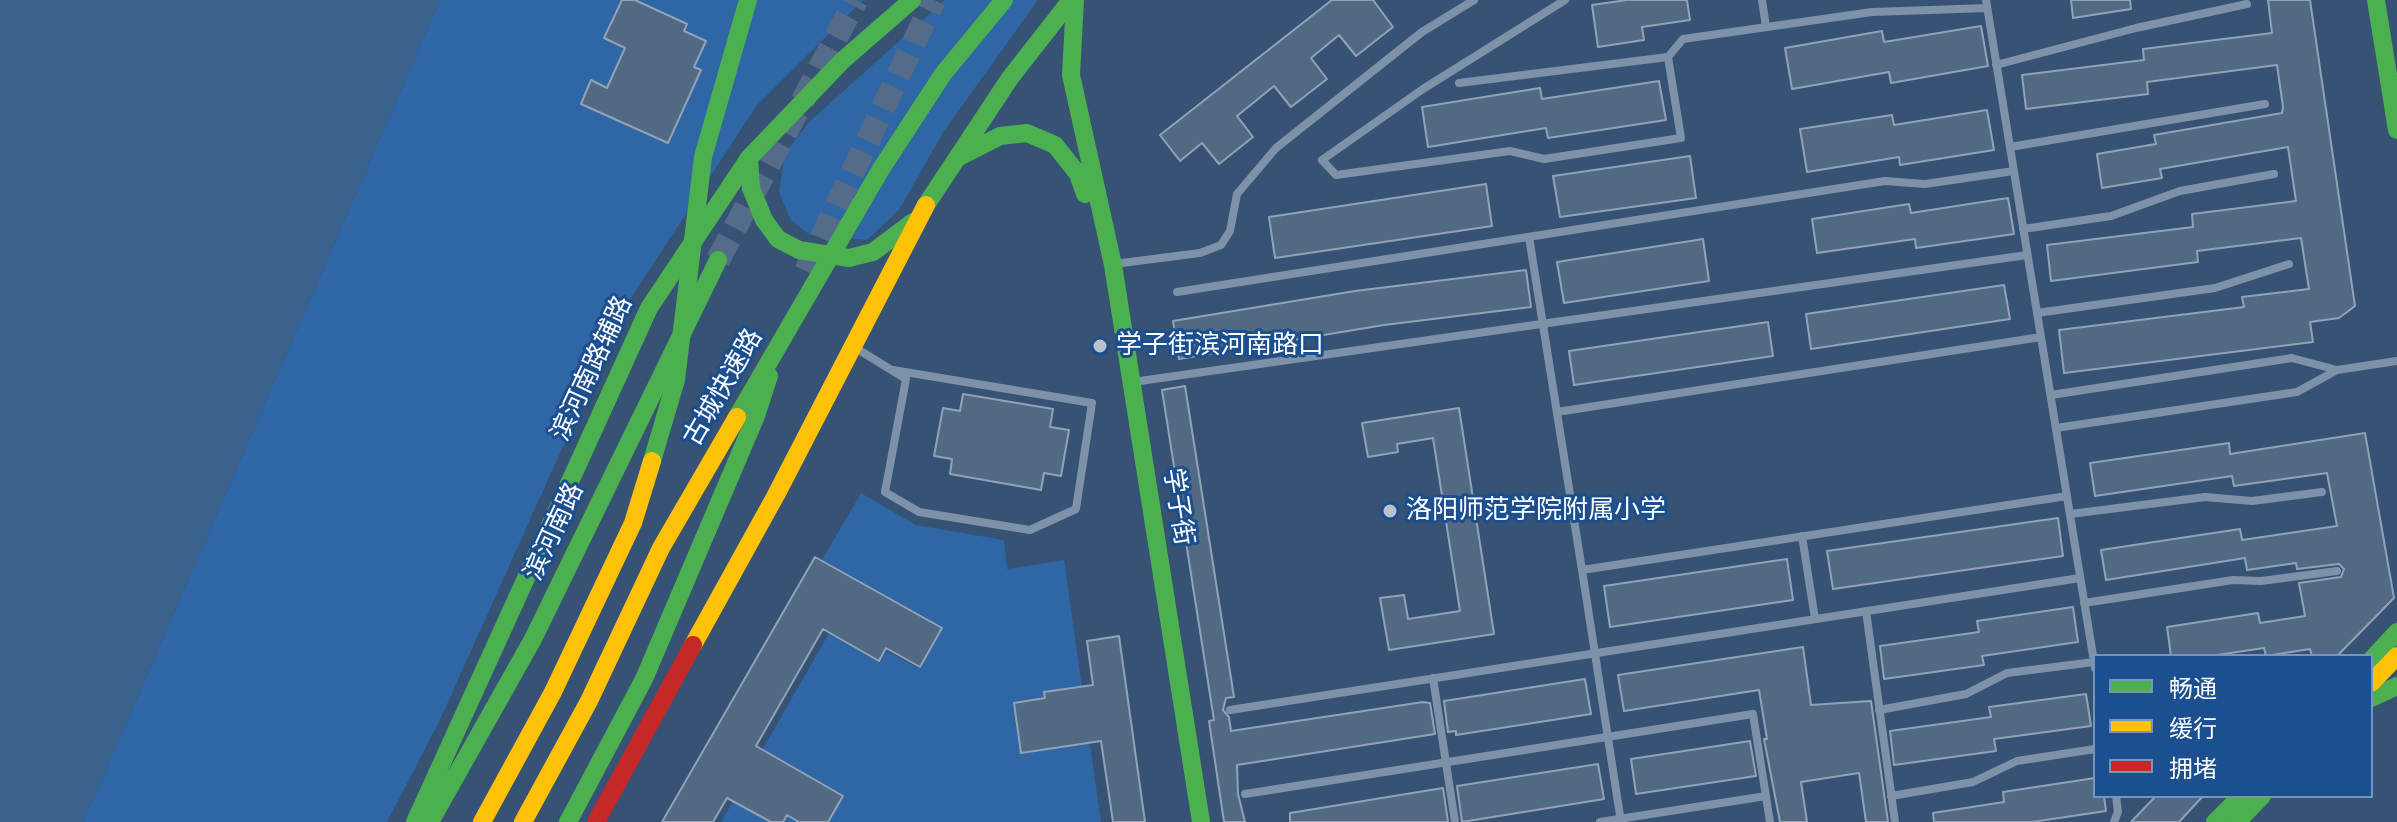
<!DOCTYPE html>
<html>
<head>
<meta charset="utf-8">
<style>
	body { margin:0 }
	#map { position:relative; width:2397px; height:822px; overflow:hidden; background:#365274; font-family:"Sofia Sans Condensed","Noto Sans SC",sans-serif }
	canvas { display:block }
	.legend { position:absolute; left:2093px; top:654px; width:280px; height:144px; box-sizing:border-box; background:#1b4f8f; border:2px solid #7695bc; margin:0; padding:10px 14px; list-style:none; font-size:24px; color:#fff }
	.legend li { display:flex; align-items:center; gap:16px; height:40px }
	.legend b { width:40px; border:2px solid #7695bc }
</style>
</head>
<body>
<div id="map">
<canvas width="2397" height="822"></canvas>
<ul class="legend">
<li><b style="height:10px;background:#4caf50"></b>畅通</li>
<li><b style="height:10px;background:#ffc107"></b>缓行</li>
<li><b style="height:10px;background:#c62828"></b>拥堵</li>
</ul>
</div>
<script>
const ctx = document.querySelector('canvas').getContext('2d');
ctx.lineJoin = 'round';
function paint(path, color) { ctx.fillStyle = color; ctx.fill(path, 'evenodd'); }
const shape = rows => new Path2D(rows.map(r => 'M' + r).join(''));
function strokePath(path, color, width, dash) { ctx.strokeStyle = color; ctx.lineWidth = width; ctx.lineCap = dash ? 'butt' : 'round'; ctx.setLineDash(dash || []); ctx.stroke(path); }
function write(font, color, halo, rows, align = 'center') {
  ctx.font = font + ' "Sofia Sans Condensed","Noto Sans SC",sans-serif'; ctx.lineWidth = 6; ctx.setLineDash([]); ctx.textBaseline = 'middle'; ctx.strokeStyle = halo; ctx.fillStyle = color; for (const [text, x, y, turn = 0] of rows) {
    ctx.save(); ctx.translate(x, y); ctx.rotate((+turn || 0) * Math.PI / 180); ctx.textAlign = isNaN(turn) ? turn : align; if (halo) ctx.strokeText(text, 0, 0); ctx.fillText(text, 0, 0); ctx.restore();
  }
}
paint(shape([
	[440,0,863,0,757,105,627,304,439,722,387,822,83,822],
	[945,0,1038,0,944,131,899,210,867,240,810,235,791,220,779,193,785,153,809,122],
	[861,493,916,525,1004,540,1007,569,1064,560,1101,822,721,822,829,633,879,662,887,651,920,669,942,629,822,560]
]), '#2f66a5');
paint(shape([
	[0,0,440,0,83,822,0,822]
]), '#3b618d');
const building = shape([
	[622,0,635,0,687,24,684,31,706,41,694,67,701,70,668,143,581,104,591,80,607,88,625,48,604,38,622,0],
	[1332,0,1373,0,1393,27,1356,56,1339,35,1311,58,1327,79,1291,107,1274,86,1237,116,1253,137,1219,164,1202,143,1180,161,1160,135,1332,0],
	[1627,0,1687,0,1690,20,1642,27,1644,40,1598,47,1592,5,1627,0],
	[2071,0,2130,0,2131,9,2073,18,2071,0],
	[2268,0,2310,0,2355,306,2339,318,2310,322,2313,342,2064,373,2059,330,2244,307,2242,297,2309,289,2301,238,2197,251,2198,262,2051,281,2047,245,2193,227,2192,214,2296,201,2288,147,2160,169,2162,178,2102,188,2097,154,2156,144,2154,135,2282,113,2283,107,2277,65,2147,82,2148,94,2026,109,2022,75,2144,60,2143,49,2272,33,2268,0],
	[1981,26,1988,66,1891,83,1889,72,1792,89,1785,48,1882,31,1884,42,1981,26],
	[1659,81,1666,120,1548,138,1546,128,1428,147,1422,107,1540,88,1542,99,1659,81],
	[1987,110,1994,150,1900,165,1899,157,1807,172,1800,129,1892,115,1894,125,1987,110],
	[1690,156,1696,198,1560,217,1553,176,1690,156],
	[1486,184,1492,226,1275,258,1269,217,1486,184],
	[2008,198,2014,234,1916,248,1915,239,1817,253,1812,219,1909,204,1911,213,2008,198],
	[1703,239,1709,281,1564,303,1557,262,1703,239],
	[1526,270,1531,307,1384,325,1179,359,1173,321,1355,291,1526,270],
	[2004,285,2010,319,1811,349,1806,314,2004,285],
	[1768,322,1773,356,1574,385,1569,351,1768,322],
	[1185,386,1234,697,1226,698,1223,710,1229,717,1231,731,1423,702,1430,703,1435,734,1237,765,1238,794,1245,822,1224,822,1209,721,1214,720,1162,390,1185,386],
	[963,394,1053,409,1050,427,1069,430,1061,476,1044,473,1041,490,950,474,952,459,934,456,943,408,960,411,963,394],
	[1459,408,1494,634,1389,650,1380,598,1404,595,1408,619,1460,611,1433,438,1397,444,1398,452,1368,457,1362,423,1459,408],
	[2365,433,2394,598,2337,656,2312,656,2310,649,2266,656,2264,648,2210,656,2171,656,2167,627,2258,613,2260,623,2305,616,2299,583,2341,577,2344,569,2339,564,2297,569,2296,563,2247,570,2245,558,2106,580,2101,550,2240,529,2242,540,2337,526,2327,473,2234,486,2232,476,2095,496,2090,463,2229,443,2230,454,2365,433],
	[2058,518,2063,556,1833,589,1827,551,2058,518],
	[815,557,942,628,920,667,886,648,879,661,823,629,756,746,843,796,828,822,799,822,787,815,783,822,771,822,727,798,713,822,662,822,815,557],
	[1787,559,1793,600,1610,627,1604,586,1787,559],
	[2073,607,2078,642,1982,656,1984,665,1884,679,1880,646,1979,632,1977,621,2073,607],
	[1119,636,1145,822,1113,822,1101,741,1021,753,1014,703,1045,698,1044,692,1093,685,1087,641,1119,636],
	[1803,647,1811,705,1871,701,1888,822,1866,822,1859,773,1801,782,1807,822,1780,822,1764,739,1767,739,1759,690,1624,711,1618,675,1803,647],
	[1585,679,1591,714,1456,735,1456,731,1448,732,1444,701,1585,679],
	[2086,694,2091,726,1994,739,1996,751,1894,765,1890,731,1991,717,1989,707,2086,694],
	[1750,741,1756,776,1636,794,1631,759,1750,741],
	[1598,764,1604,799,1462,822,1457,786,1598,764],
	[2095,778,2095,796,2104,796,2106,811,2032,822,1934,822,1933,813,2004,802,2003,792,2095,778],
	[1443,788,1448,822,1290,822,1290,813,1443,788],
	[2156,796,2203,796,2179,822,2131,822,2156,796]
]);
paint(building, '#526984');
strokePath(building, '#92a2b6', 2);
strokePath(shape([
	[718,260,856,0],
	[806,271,934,0]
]), '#546c89', 24, [24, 12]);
strokePath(shape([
	[1565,0,1423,89,1322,160,1336,175,1510,151,1544,159,1681,138,1668,57],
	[1762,0,1766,27],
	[1986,0,2095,668],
	[1996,65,2136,28,2247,4],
	[1459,83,1668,57,1683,39,1872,12,1987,8],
	[2010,147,2265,104],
	[2023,229,2111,216,2180,191,2274,174],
	[1529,237,1582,570],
	[1114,264,1200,253,1221,245,1230,231,1237,194,1276,148,1422,32,1474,0],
	[1177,292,1885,181,1925,184,2014,171],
	[2037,313,2215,288,2289,264],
	[854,347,906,379,885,492,919,512,1030,530,1076,509,1092,403,893,370],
	[1133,382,2027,255],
	[2051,395,2292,358,2337,370],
	[1557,412,2041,337],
	[2056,428,2297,392,2337,370,2397,361],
	[2070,514,2205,497,2252,501,2322,492],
	[1802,536,1815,619],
	[2084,603,2233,580,2261,581,2337,571],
	[1866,611,1895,822],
	[1433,678,1455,822],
	[1230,710,2080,578],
	[1879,710,1966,694,2007,673,2094,662],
	[1245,794,1753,714,1770,822],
	[1891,796,1973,782,2017,761,2095,749],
	[1600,822,1766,796],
	[1621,822,1582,570,2067,496],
	[2114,822,2118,812,2116,796]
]), '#7d92a8', 8);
strokePath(shape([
	[1075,0,1071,75,1113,265,1201,822],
	[2376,0,2397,130],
	[959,157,1000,136,1027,133,1055,145,1078,174,1085,194],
	[749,158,751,188,764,220,778,239,799,250,849,258,873,252,913,222],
	[926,205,1010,78,1071,0],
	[2371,660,2397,632],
	[2371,698,2397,686],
	[415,822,649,308,749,158,842,61,912,0],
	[430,822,533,639,718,260],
	[568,822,644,679,756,416,769,376],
	[2215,822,2241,796],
	[2237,822,2262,796]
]), '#4caf50', 18);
strokePath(shape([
	[693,645,776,495,926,205],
	[2371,683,2397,656]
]), '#ffc107', 18);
strokePath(shape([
	[596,822,693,645]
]), '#c62828', 18);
strokePath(shape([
	[737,417,881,169,943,74,1004,0],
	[652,461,676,380,703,157,748,0]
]), '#4caf50', 18);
strokePath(shape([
	[482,822,553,692,633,523,652,461],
	[523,822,589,701,661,548,737,417]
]), '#ffc107', 18);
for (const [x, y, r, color] of [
	[1100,346,8,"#b9c2ce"],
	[1390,511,8,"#b9c2ce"]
]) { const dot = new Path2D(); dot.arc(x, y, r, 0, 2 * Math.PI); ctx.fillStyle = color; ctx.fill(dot); strokePath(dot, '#1b4f8f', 3); }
write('26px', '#fff', '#1b4f8f', [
	["学子街滨河南路口",1116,346],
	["洛阳师范学院附属小学",1406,511]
], 'left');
write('26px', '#fff', '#1b4f8f', [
	["滨河南路辅路",593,369,-65],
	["古城快速路",724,388,-60],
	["学子街",1177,507,81],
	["滨河南路",555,532,-65]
]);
</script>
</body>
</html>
